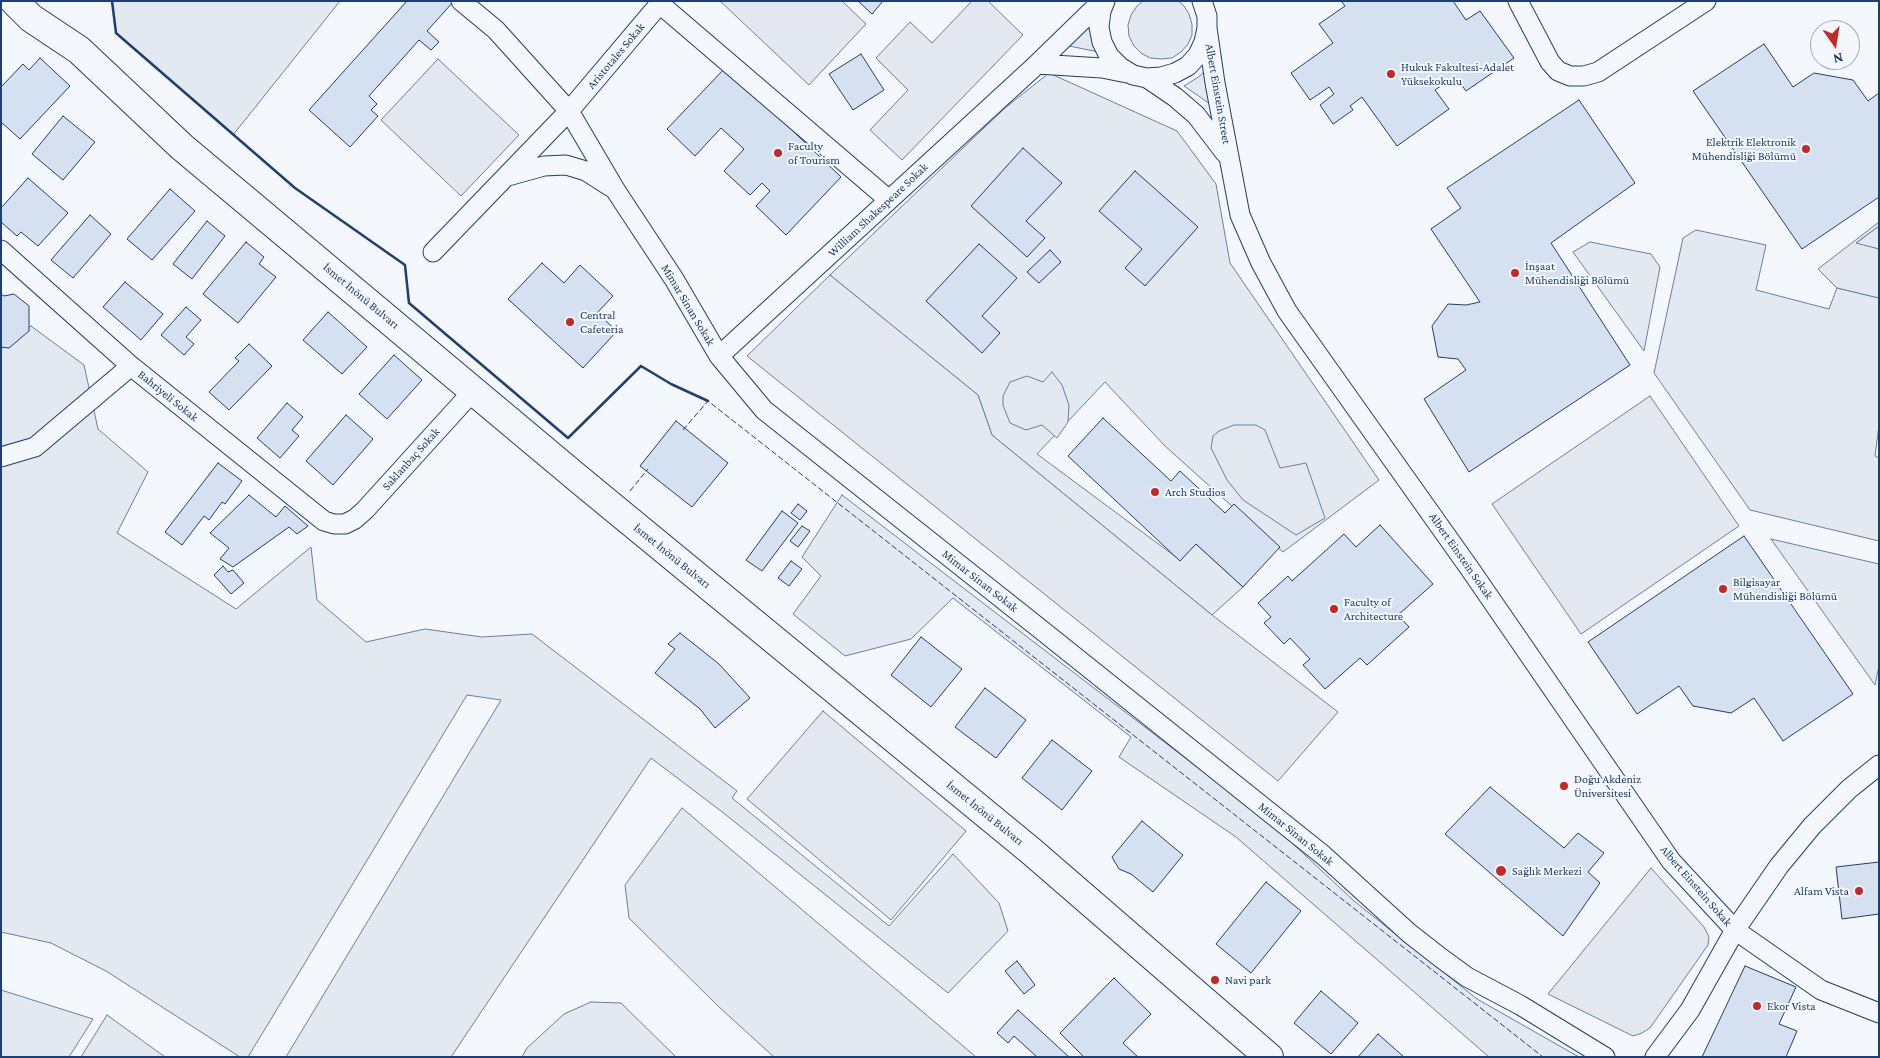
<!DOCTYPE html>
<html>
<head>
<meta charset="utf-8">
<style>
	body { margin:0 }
	#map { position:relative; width:1880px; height:1058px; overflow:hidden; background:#f4f7fb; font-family:"Crimson Pro",serif }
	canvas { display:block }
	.frame { position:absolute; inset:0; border:2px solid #1d3f73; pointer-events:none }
	.north { position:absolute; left:1810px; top:20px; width:50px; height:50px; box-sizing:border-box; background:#f4f7fb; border:1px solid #9eadc5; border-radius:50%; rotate:167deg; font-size:14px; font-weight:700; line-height:20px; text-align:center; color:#1d3f73 }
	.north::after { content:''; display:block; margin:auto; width:18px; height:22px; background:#c62828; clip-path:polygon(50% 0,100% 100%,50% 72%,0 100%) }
</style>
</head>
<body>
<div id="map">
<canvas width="1880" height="1058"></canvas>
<div class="frame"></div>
<div class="north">N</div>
</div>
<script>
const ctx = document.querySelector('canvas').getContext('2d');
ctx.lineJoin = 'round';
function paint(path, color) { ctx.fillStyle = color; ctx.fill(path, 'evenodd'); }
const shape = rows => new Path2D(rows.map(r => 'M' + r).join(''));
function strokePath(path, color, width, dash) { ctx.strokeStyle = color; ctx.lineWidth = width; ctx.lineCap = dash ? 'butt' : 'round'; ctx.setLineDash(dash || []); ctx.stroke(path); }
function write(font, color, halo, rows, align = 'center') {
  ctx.font = font + ' "Crimson Pro",serif'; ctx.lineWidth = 4; ctx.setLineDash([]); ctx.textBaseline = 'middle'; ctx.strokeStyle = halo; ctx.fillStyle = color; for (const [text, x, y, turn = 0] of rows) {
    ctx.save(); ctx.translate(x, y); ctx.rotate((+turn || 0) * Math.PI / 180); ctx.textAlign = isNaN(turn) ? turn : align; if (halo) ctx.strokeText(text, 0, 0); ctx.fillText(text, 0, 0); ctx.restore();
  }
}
const green = shape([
	[112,1,340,1,233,135,116,33,112,1],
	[1143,1,1178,1,1184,6,1189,14,1192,24,1192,35,1188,44,1181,52,1172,58,1161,59,1150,58,1141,53,1134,46,1129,36,1128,25,1131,15,1137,6,1143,1],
	[1095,20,1104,53,1069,46,1095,20],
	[1213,62,1216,108,1184,86,1200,76,1213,62],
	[1049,73,1177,131,1216,184,1230,263,1379,480,1283,552,1165,446,1105,382,1037,454,1180,560,1196,544,1243,587,1212,615,992,435,978,395,830,275,1005,108,1049,73],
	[1879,226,1879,249,1855,244,1879,226],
	[1696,230,1766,245,1756,290,1829,309,1837,288,1879,298,1879,425,1875,456,1879,458,1879,541,1750,510,1654,373,1683,238,1696,230],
	[1590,242,1651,254,1660,267,1644,351,1573,252,1590,242],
	[31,326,84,365,98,429,148,472,117,533,236,609,311,547,317,600,366,642,425,629,482,637,532,634,737,791,732,798,889,926,953,854,999,903,1008,931,948,993,721,811,651,758,451,1057,286,1057,501,700,467,695,248,1057,240,1057,106,971,51,943,1,932,1,349,31,326],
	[842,495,1274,826,1354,901,1477,999,1579,1057,1489,1057,1236,837,1119,757,1131,737,953,598,911,639,845,656,793,614,821,576,802,557,842,495],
	[1771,539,1879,564,1879,666,1875,685,1771,539],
	[682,808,976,1057,774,1057,719,1007,629,918,625,885,682,808],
	[1,990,93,1019,69,1057,1,1057,1,990],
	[591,1002,621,1003,676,1057,522,1057,527,1048,564,1014,591,1002],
	[107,1015,165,1057,81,1057,107,1015]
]);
paint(green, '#e3e9f0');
strokePath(green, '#687fa3', 1);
const parking = shape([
	[720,1,842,1,866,24,809,85,720,1],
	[972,1,988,1,1023,35,902,160,870,130,908,90,876,58,910,22,932,43,972,1],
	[438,59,519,135,461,196,381,120,438,59],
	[1879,222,1879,226,1856,243,1879,249,1879,298,1837,288,1818,269,1879,222],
	[830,275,978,395,992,435,1212,615,1338,712,1278,781,747,356,830,275],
	[1052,372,1062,385,1069,405,1068,422,1057,438,1042,425,1026,430,1010,423,1003,405,1003,396,1010,382,1027,376,1043,382,1052,372],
	[1650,396,1739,526,1581,634,1492,504,1650,396],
	[1234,425,1256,425,1265,430,1280,468,1306,463,1325,518,1296,535,1243,500,1227,480,1211,448,1213,436,1219,431,1234,425],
	[823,711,966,831,891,920,747,799,823,711],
	[1651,868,1704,927,1709,937,1708,945,1650,1028,1642,1033,1633,1036,1548,994,1651,868]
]);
paint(parking, '#e3e8f0');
strokePath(parking, '#687fa3', 1);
const building = shape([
	[407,1,454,1,427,31,439,42,431,50,419,40,369,96,377,104,371,110,378,116,350,147,309,110,407,1],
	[858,1,883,1,872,14,858,1],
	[1341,1,1453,1,1466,20,1480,11,1514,58,1466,91,1455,76,1435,90,1449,109,1397,146,1362,97,1350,106,1353,110,1333,124,1320,105,1334,94,1329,87,1310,100,1291,73,1333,43,1319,24,1345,6,1341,1],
	[1764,44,1793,87,1814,73,1853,80,1868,101,1879,93,1879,197,1802,249,1693,91,1764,44],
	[861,54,884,90,853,110,829,74,861,54],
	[40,58,70,86,20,139,1,122,1,87,23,64,29,70,40,58],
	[726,67,841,177,786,235,756,206,770,191,762,183,750,195,724,171,744,149,721,128,695,156,667,129,726,67],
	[1579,100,1635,183,1551,243,1630,365,1469,472,1424,399,1466,370,1458,359,1438,357,1432,326,1448,304,1466,305,1480,302,1431,229,1461,208,1447,188,1579,100],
	[63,116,95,142,63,180,32,154,63,116],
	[1023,148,1062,183,1026,221,1045,238,1027,257,971,206,1023,148],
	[1135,171,1198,227,1145,286,1125,268,1142,249,1099,211,1135,171],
	[28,178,68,213,38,246,21,232,17,236,1,222,1,208,28,178],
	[170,189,195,211,152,260,127,239,170,189],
	[90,215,111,234,73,278,51,260,90,215],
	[207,221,225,236,192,279,173,264,207,221],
	[246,242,264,257,259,264,276,277,238,323,203,294,246,242],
	[979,244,1017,278,982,316,1000,333,982,353,926,301,979,244],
	[1050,250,1061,262,1039,283,1027,272,1050,250],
	[542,263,564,283,580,265,613,296,597,313,617,331,583,368,508,299,542,263],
	[125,282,163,314,141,340,103,307,125,282],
	[1,294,4,296,14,294,29,306,29,331,9,348,1,347,1,294],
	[186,307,201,320,186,337,194,344,184,355,161,335,186,307],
	[328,312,367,347,342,374,303,340,328,312],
	[249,344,272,366,229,410,209,392,239,361,235,358,249,344],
	[394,355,422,380,387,419,359,394,394,355],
	[287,403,303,417,292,430,299,436,280,458,257,438,287,403],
	[346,415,373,439,333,485,306,461,346,415],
	[1103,418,1171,481,1180,471,1225,513,1234,504,1280,547,1243,587,1196,544,1180,561,1068,456,1103,418],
	[676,421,728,463,692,507,640,466,676,421],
	[218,463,242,481,225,504,222,502,209,520,204,516,182,545,165,532,218,463],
	[249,495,276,517,285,506,308,526,297,534,289,527,233,567,220,559,229,548,210,533,249,495],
	[798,504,807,511,800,520,791,513,798,504],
	[782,511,798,523,762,571,746,560,782,511],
	[1380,525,1433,584,1398,615,1409,627,1367,665,1360,658,1325,689,1303,665,1310,659,1290,638,1284,644,1264,623,1271,617,1258,603,1288,576,1292,581,1344,534,1356,547,1380,525],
	[802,526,810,531,798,547,790,541,802,526],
	[1744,536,1853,694,1783,741,1754,698,1731,713,1693,706,1679,686,1637,714,1588,642,1744,536],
	[791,561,802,569,789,586,778,578,791,561],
	[223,566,228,572,233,570,244,583,231,594,214,575,223,566],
	[680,633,719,664,750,698,715,728,700,709,655,673,675,649,668,644,680,633],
	[921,637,962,669,931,707,891,675,921,637],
	[985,688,1026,720,996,758,955,727,985,688],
	[1052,740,1092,771,1062,810,1022,778,1052,740],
	[1490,787,1564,848,1578,833,1604,853,1588,872,1600,883,1563,936,1445,834,1490,787],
	[1142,821,1183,855,1153,892,1131,874,1119,869,1112,857,1142,821],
	[1879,862,1879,914,1842,919,1836,867,1879,862],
	[1266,882,1301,911,1251,973,1216,944,1266,882],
	[1017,961,1035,985,1024,994,1005,971,1017,961],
	[1745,966,1796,987,1779,1024,1797,1031,1786,1057,1702,1057,1745,966],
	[1114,978,1151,1014,1123,1043,1138,1057,1084,1057,1060,1033,1114,978],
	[1321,991,1358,1023,1331,1054,1294,1023,1321,991],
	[1018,1010,1069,1057,1037,1057,1014,1036,1008,1043,997,1033,1018,1010],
	[1378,1034,1404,1057,1358,1057,1378,1034]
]);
paint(building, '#d5e0f0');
strokePath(building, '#1d3f73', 1);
const street = shape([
	[461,1,496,30,569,111,616,191,674,279,719,356,764,410,1034,624,1323,855,1409,933,1441,958,1467,977,1520,1005,1605,1057],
	[1105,1,1101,11,1099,27,1102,42,1109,56,1120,67,1133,75,1147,78,1161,77,1175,73,1188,66,1198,55,1204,42,1207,28,1207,16,1202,1],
	[1518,1,1550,62,1558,71,1570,76,1584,76,1598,72,1706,1],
	[660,4,889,200],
	[1207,28,1215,83,1240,215,1261,263,1287,311,1470,569,1671,861,1735,930,1821,990,1879,1013],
	[1037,64,1102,68,1127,73],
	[1147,78,1175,97,1196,115,1225,153],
	[508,176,544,166,566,165,586,171,611,187],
	[1,250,131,366,324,521,334,524,345,524,355,519,365,510,474,390],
	[433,252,569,111,662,1],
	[719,356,1033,68,1102,1],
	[1,457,35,447,131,366],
	[1655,1057,1690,1010,1735,930,1779,866,1812,826,1849,789,1879,765]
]);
const primary = shape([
	[14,1,31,18,79,50,182,147,581,481,1031,851,1269,1057]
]);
strokePath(street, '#1d3f73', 21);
strokePath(primary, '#1d3f73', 30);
strokePath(street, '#f4f7fb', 19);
strokePath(primary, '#f4f7fb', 28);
strokePath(shape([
	[683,430,708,401,1543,1057],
	[630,491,648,469]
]), '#1d3f73', 1, [6, 2.5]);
strokePath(shape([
	[112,1,116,33,295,188,405,265,409,303,568,438,641,366,671,384,708,401]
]), '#1d3f73', 2.5);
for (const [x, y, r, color] of [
	[1391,74,5,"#c62828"],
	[1806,149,5,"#c62828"],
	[778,153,5,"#c62828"],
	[1515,273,5,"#c62828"],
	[570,322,5,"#c62828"],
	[1155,492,5,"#c62828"],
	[1723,589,5,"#c62828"],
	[1334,609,5,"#c62828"],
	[1564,786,5,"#c62828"],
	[1501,871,6,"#c62828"],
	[1859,891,5,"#c62828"],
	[1215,980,5,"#c62828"],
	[1757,1006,5,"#c62828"]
]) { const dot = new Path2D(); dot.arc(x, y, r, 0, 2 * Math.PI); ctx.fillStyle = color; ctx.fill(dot); strokePath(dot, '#f4f7fb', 2); }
write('12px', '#1d3f73', '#f4f7fb', [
	["Aristotales Sokak",616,56,-50],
	["Albert Einstein Street",1218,94,80],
	["William Shakespeare Sokak",878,210,-43],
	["İsmet İnönü Bulvarı",361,296,40],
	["Mimar Sinan Sokak",688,305,59],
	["Bahriyeli Sokak",168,396,39],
	["Saklanbaç Sokak",411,459,-48],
	["İsmet İnönü Bulvarı",672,556,39],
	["Albert Einstein Sokak",1461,556,55],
	["Mimar Sinan Sokak",980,581,38],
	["İsmet İnönü Bulvarı",985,813,39],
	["Mimar Sinan Sokak",1296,834,39],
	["Albert Einstein Sokak",1696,886,49]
]);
write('12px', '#1d3f73', '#f4f7fb', [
	["Hukuk Fakultesi-Adalet",1401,67],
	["Yüksekokulu",1401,81],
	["Elektrik Elektronik",1796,142,"right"],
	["Mühendisliği Bölümü",1796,156,"right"],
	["Faculty",788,146],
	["of Tourism",788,160],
	["İnşaat",1525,266],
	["Mühendisliği Bölümü",1525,280],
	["Central",580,315],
	["Cafeteria",580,329],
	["Arch Studios",1165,492],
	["Bilgisayar",1733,582],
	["Mühendisliği Bölümü",1733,596],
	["Faculty of",1344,602],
	["Architecture",1344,616],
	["Doğu Akdeniz",1574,779],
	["Üniversitesi",1574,793],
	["Sağlık Merkezi",1512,871],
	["Alfam Vista",1849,891,"right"],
	["Navi park",1225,980],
	["Ekor Vista",1767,1006]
], 'left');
</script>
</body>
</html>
